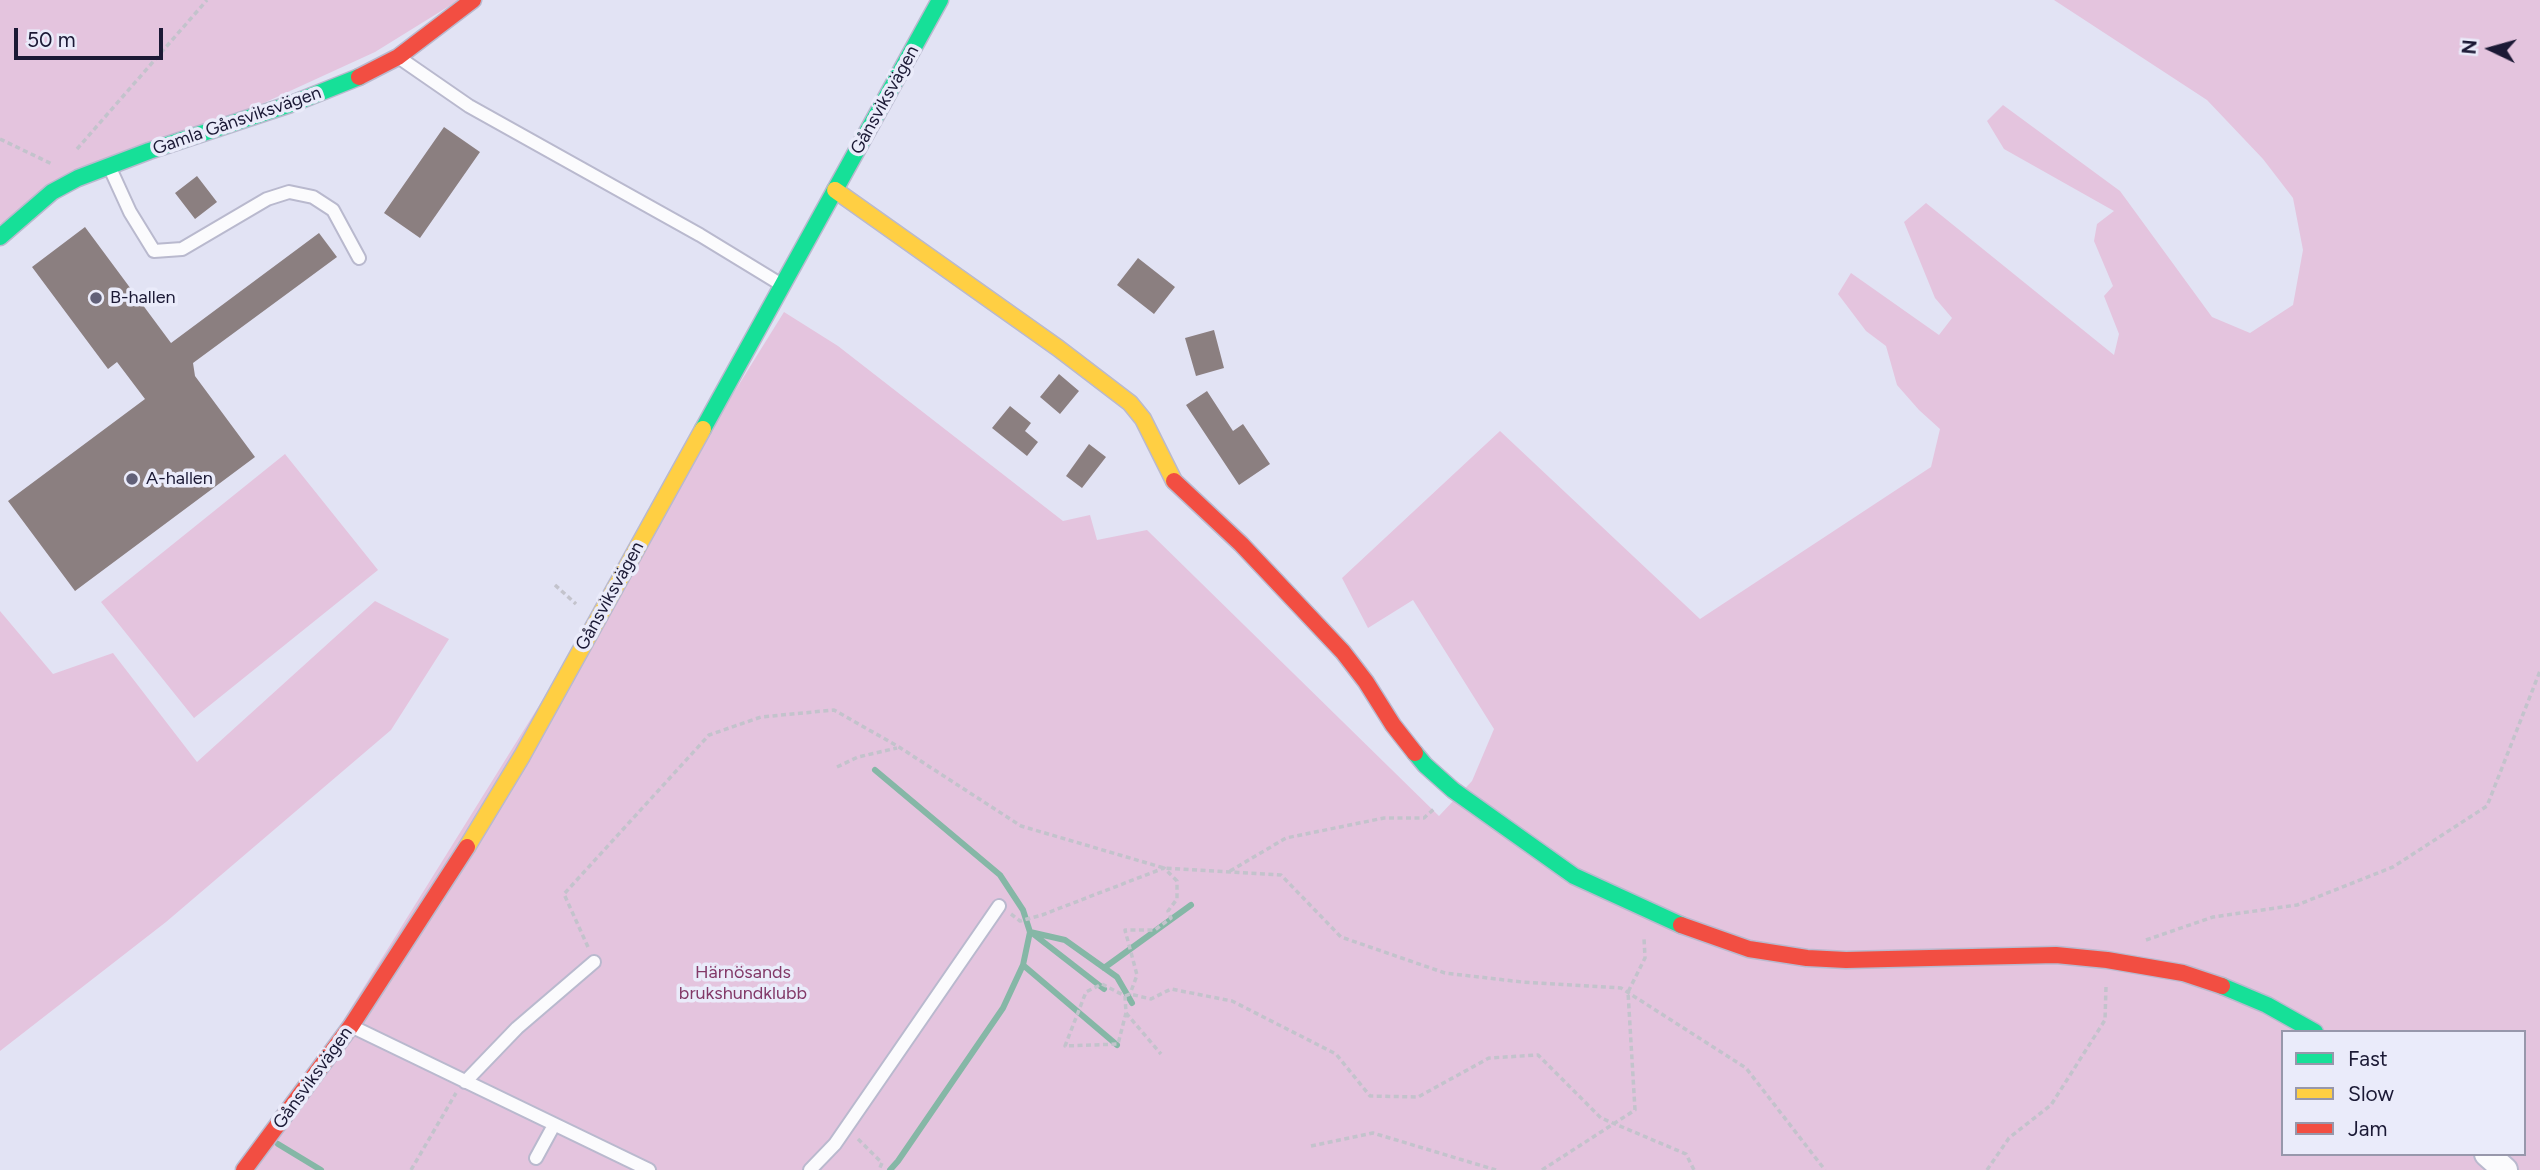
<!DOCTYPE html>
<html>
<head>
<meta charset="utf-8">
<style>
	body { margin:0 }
	#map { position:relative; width:2540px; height:1170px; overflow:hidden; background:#e2e3f4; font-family:Figtree,sans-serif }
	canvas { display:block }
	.legend { position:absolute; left:2281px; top:1030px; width:245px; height:126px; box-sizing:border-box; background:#eaebfa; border:2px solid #9797ab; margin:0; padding:9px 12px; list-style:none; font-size:21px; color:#1b1935 }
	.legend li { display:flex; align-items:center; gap:14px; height:35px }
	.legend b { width:35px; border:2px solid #9797ab }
	.north { position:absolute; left:2456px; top:14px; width:70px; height:70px; -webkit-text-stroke:5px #eaebfa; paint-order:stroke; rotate:275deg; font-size:19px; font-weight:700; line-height:28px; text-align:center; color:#1b1935 }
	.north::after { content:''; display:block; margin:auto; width:24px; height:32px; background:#1b1935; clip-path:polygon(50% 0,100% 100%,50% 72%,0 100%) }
	.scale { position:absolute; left:14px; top:28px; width:149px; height:32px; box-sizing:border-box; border:4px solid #1b1935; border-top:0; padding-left:9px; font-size:21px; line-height:24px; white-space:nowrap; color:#1b1935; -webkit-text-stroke:5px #eaebfa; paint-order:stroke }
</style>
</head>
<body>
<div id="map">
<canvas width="2540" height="1170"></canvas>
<ul class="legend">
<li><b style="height:9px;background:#16e098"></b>Fast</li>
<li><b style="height:9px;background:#ffcf43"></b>Slow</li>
<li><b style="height:9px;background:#f24e42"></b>Jam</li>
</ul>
<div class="north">N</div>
<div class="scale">50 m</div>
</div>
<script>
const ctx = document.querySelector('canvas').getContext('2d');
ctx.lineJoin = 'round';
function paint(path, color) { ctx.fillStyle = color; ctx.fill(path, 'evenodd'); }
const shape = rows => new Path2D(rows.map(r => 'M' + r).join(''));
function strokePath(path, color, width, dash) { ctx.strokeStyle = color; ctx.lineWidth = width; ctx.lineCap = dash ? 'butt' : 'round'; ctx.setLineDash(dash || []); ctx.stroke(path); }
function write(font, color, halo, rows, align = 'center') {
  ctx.font = font + ' Figtree,sans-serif'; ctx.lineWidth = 7; ctx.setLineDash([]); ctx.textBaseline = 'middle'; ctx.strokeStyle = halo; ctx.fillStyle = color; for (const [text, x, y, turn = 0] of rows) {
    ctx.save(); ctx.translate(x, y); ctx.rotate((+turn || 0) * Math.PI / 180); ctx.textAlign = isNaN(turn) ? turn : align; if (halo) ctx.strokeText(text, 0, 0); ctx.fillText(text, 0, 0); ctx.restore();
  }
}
paint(shape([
	[0,0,459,0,375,52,0,224],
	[2054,0,2540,0,2540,1170,250,1170,784,312,838,346,1063,521,1090,515,1097,540,1147,530,1439,816,1472,781,1494,729,1413,600,1368,628,1342,578,1500,431,1700,619,1931,467,1940,429,1919,410,1897,385,1886,346,1866,331,1838,294,1851,273,1939,335,1952,318,1935,298,1904,222,1926,203,2114,355,2119,334,2104,296,2113,286,2094,241,2097,224,2114,211,2004,149,1987,121,2003,105,2120,191,2212,317,2250,333,2293,305,2303,250,2293,198,2263,159,2207,100],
	[2283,1032,2524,1032,2524,1154,2283,1154],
	[285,454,378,570,194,718,101,602],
	[375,601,449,639,391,730,166,922,0,1051,0,611,53,674,113,653,197,762]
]), '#e4c4de');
strokePath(shape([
	[875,770,1000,875,1023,910,1030,932,1023,965,1003,1008,898,1161,890,1170],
	[1030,932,1065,940,1117,977,1132,1003],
	[1032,933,1104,989],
	[1023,965,1117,1045],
	[1104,968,1191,905],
	[278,1144,321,1170]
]), '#85b7a6', 6);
paint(shape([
	[444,127,480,152,420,238,384,213],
	[197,176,217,202,195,219,175,193],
	[85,227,171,343,319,233,337,257,193,363,195,376,255,457,75,591,8,501,145,399,117,362,108,369,32,267],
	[1138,258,1175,287,1154,314,1117,285],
	[1214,330,1224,368,1196,376,1185,338],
	[1059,374,1079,391,1060,414,1040,397],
	[1207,391,1233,431,1243,424,1270,464,1239,485,1186,405],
	[1010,406,1031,423,1025,431,1038,442,1027,456,992,428],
	[1089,444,1106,457,1082,488,1066,476]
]), '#8b7f80');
const lane = shape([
	[401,59,469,106,700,235,782,285],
	[109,166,130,212,154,251,182,249,267,199,289,192,313,197,333,210,359,258],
	[353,1027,649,1170],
	[465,1082,517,1028,594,962],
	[536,1158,554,1125],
	[810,1170,835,1144,999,906]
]);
const street = shape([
	[2487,1154,2505,1170]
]);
const fast = shape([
	[0,237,52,192,78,178,149,151,294,103,359,77],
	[703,429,940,0],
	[1415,753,1425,765,1453,790,1574,876,1681,925],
	[2222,986,2267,1005,2315,1032]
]);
const slow = shape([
	[835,190,1058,348,1130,403,1143,419,1174,481],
	[467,847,522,756,703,429]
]);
const jam = shape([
	[359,77,398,57,473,0],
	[1174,481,1241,544,1343,652,1366,682,1393,725,1415,753],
	[1681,925,1749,949,1807,958,1846,960,2056,955,2107,960,2183,973,2222,986],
	[244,1170,351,1026,467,847]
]);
strokePath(lane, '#b9b9ce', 16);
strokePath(street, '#b9b9ce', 28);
strokePath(fast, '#b9b9ce', 19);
strokePath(slow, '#b9b9ce', 19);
strokePath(jam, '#b9b9ce', 19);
strokePath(shape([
	[0,139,52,164],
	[77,149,207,0],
	[555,585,576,604],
	[837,767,858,757,897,748],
	[1230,871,1286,838,1384,818,1424,818,1435,808],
	[1011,914,1020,921,1042,915,1164,868,1177,881,1177,899,1168,911,1171,918,1155,930,1125,930,1137,975,1130,994],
	[2146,940,2213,917,2297,905,2393,867,2487,806,2540,671],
	[588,947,564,894,709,735,761,717,834,710,899,747,1021,826,1164,868,1281,875,1341,937,1445,973,1522,982,1621,988,1746,1068,1825,1170],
	[1102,984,1125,996,1126,1013,1118,1044,1065,1046,1086,992,1102,984],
	[1125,996,1130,994,1151,999,1171,989,1232,1001,1336,1054,1370,1096,1418,1097,1489,1058,1538,1055,1601,1118,1686,1154,1694,1170],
	[1126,1013,1161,1054],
	[858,1139,882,1163,879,1170],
	[1311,1146,1373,1133,1496,1170],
	[411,1170,456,1093],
	[1542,1170,1635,1110,1628,992,1645,958,1644,938],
	[1987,1170,2009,1138,2051,1105,2105,1020,2106,987]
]), '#c3c3cc', 3.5, [5, 3.5]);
strokePath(lane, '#fbfbfd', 12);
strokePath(street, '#fbfbfd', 24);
strokePath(fast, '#16e098', 16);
strokePath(slow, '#ffcf43', 16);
strokePath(jam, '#f24e42', 16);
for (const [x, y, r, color] of [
	[96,298,7,"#616078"],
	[132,479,7,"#616078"]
]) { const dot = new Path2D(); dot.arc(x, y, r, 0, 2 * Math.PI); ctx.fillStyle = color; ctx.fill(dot); strokePath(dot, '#eaebfa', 2.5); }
write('18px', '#1b1935', '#eaebfa', [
	["Gånsviksvägen",885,100,-61],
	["Gamla Gånsviksvägen",237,121,-19],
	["Gånsviksvägen",610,596,-61],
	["Gånsviksvägen",313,1078,-54]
]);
write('18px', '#1b1935', '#eaebfa', [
	["B-hallen",110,298],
	["A-hallen",146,479]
], 'left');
write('18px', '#833968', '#eaebfa', [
	["Härnösands",743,973],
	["brukshundklubb",743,994]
]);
</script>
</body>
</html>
